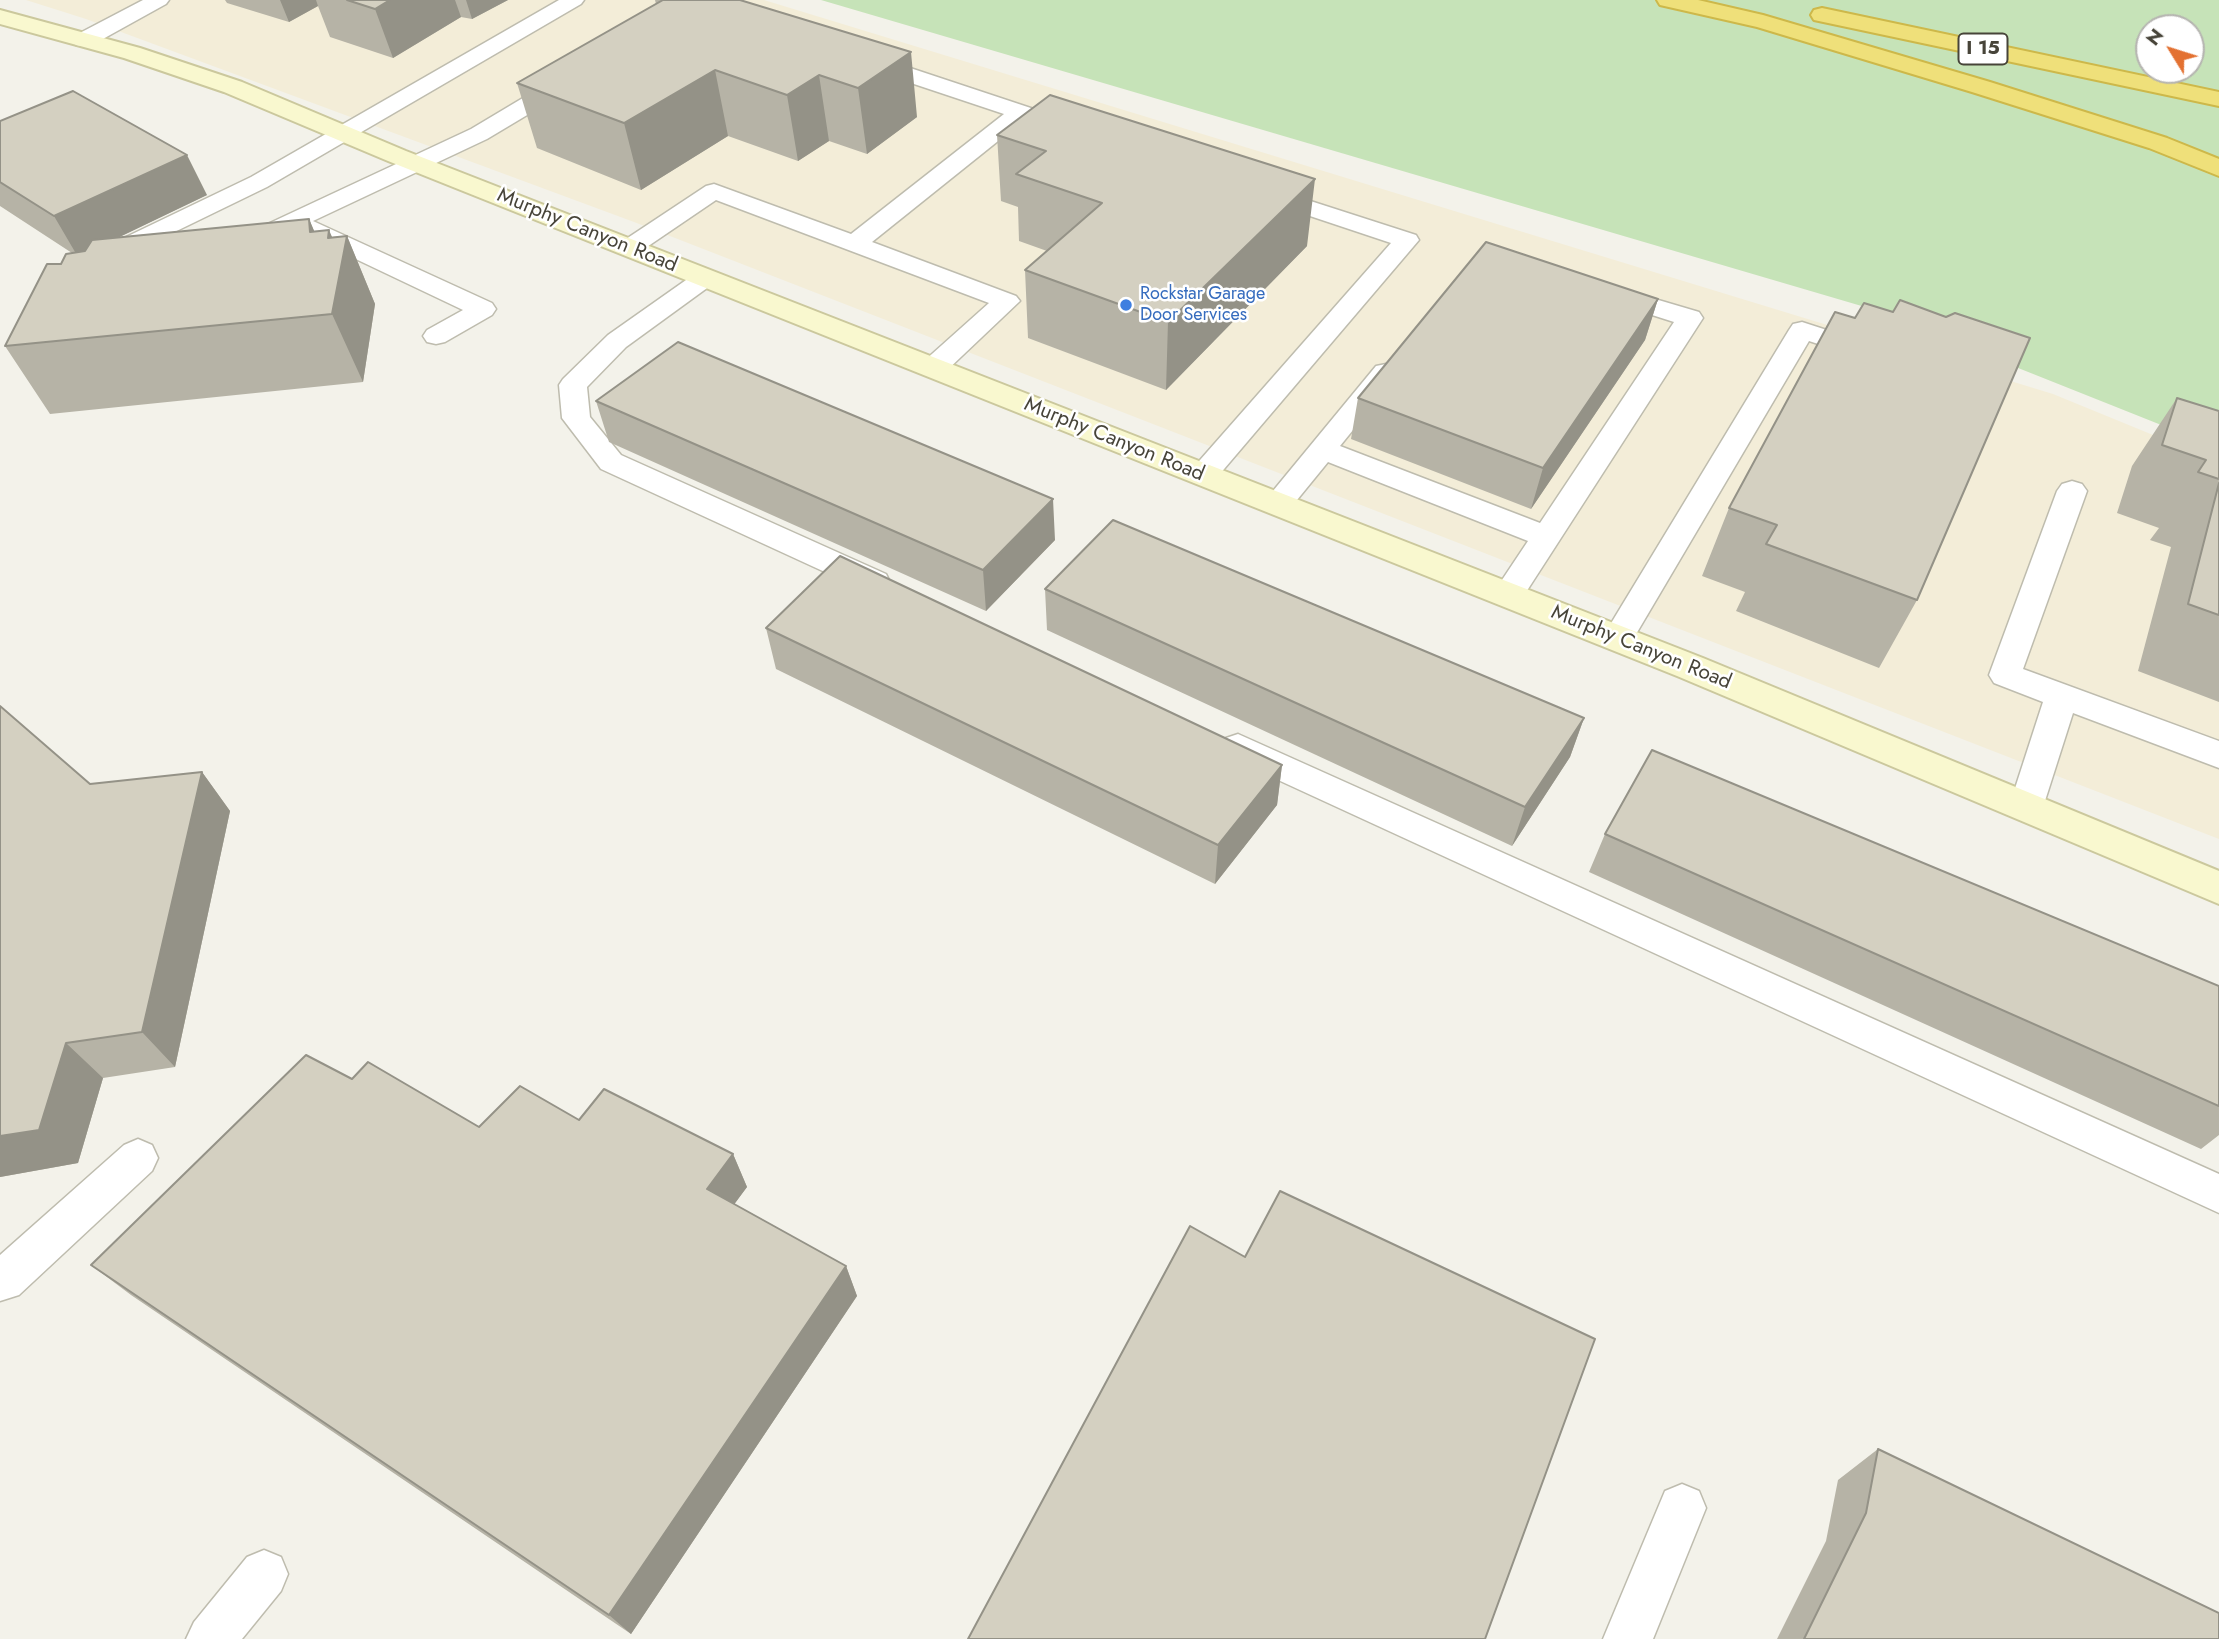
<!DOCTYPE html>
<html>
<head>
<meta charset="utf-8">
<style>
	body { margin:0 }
	#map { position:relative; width:2219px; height:1639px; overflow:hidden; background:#f3f2ea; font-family:Jost,sans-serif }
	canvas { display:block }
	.north { position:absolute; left:2135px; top:14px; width:70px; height:70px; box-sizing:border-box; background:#fff; border:2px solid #b5b4b0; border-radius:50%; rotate:308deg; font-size:19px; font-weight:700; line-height:28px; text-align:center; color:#474439 }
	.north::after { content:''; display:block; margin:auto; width:24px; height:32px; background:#e37131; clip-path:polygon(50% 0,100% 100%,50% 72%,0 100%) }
</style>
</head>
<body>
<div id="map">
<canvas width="2219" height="1639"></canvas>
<div class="north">N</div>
</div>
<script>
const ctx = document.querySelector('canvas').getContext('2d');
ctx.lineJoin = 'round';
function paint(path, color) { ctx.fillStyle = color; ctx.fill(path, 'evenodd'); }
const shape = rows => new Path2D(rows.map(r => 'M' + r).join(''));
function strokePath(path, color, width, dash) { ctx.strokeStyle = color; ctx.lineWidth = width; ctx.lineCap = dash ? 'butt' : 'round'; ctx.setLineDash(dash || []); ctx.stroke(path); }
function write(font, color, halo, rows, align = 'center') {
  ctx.font = font + ' Jost,sans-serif'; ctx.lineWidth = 5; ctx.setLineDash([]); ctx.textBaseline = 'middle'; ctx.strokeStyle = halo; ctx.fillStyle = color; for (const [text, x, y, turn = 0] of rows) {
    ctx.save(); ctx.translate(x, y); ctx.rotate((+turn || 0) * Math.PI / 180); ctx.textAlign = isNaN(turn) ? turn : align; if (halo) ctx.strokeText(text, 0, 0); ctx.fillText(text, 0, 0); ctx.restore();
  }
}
paint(shape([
	[26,0,764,0,2053,394,2219,462,2219,839,634,222,86,19]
]), '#f3edd8');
paint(shape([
	[821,0,2219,0,2219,448,1865,307],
	[2149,28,2191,28,2191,70,2149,70]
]), '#c6e3b8');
const lane = shape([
	[143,0,169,0,166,4,92,45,84,46,76,45,73,40,76,35,143,0],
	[559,0,584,0,581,4,267,187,117,260,108,263,99,260,95,255,99,250,251,177,559,0],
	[868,54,1079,124,1082,129,1079,134,1071,136,1023,121,872,242,1016,296,1020,301,943,374,933,376,923,374,919,368,923,362,989,303,716,200,638,253,629,255,620,253,617,248,620,243,706,186,714,184,851,234,1004,114,860,66,857,61,860,56,868,54],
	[566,75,574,77,577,82,574,87,487,139,313,221,492,303,496,309,492,315,445,342,436,344,427,342,423,336,427,330,463,310,301,233,298,228,251,248,242,246,239,241,242,236,471,129,558,77,566,75],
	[1267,187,1416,235,1419,240,1213,482,1203,484,1193,482,1189,475,1193,468,1391,243,1259,199,1255,194,1259,189,1267,187],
	[705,270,714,273,718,278,714,283,626,347,587,387,590,417,621,455,886,574,890,582,886,590,875,593,864,590,601,469,562,418,559,385,563,379,608,335,696,273,705,270],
	[1611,286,1699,312,1703,318,1519,603,1508,606,1497,603,1492,595,1528,541,1328,462,1288,511,1278,514,1268,511,1263,504,1268,497,1376,366,1386,364,1396,366,1400,372,1340,446,1540,523,1674,322,1602,299,1598,294,1602,289,1611,286],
	[1802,322,1876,346,1880,352,1876,358,1867,360,1809,341,1629,646,1618,649,1607,646,1602,638,1607,630,1789,330,1793,324,1802,322],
	[2072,481,2082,484,2087,491,2023,669,2219,741,2219,768,2073,713,2043,807,2038,817,2026,821,2014,817,2009,807,2043,702,1994,683,1989,675,2057,491,2062,484,2072,481],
	[1238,734,2219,1174,2219,1213,1226,756,1221,747,1226,738,1238,734],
	[138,1139,152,1145,158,1158,152,1171,19,1295,0,1301,0,1255,124,1145,138,1139],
	[1682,1484,1699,1491,1706,1508,1653,1639,1603,1639,1665,1491,1682,1484],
	[264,1550,281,1557,288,1574,281,1591,242,1639,186,1639,194,1622,247,1557,264,1550]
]);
const secondary = shape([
	[0,10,140,48,242,82,406,151,1703,658,2219,871,2219,904,1677,676,388,161,224,92,124,58,0,24,0,10]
]);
const highway = shape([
	[1657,0,1698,0,1763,15,1990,82,2167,138,2219,159,2219,176,2149,148,1972,92,1757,27,1660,5,1657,0],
	[1822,8,2219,92,2219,106,1814,20,1811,15,1814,10,1822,8]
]);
strokePath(lane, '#bebcae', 3);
strokePath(secondary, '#cbc89d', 4);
strokePath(highway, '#cdb84a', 4);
paint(lane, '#fff');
paint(secondary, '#f9f8cf');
paint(highway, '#efe07a');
paint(shape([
	[225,0,508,0,472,19,461,17,393,58,330,37,318,6,289,22,227,3],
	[655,0,740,0,917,117,867,154,829,141,798,161,728,136,641,190,537,148,517,83,656,4],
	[1050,95,1307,246,1166,390,1028,338,1025,270,1047,251,1019,241,1018,207,1001,201,997,135],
	[0,121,207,195,119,237,309,219,314,231,332,237,347,236,375,304,363,382,50,414,5,346,72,253,0,206],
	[1658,299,1645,340,1531,509,1351,439,1358,398],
	[1835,312,1917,600,1879,668,1736,611,1745,592,1702,576,1729,508],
	[2177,398,2219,411,2219,702,2138,671,2171,547,2150,540,2159,528,2117,513,2132,466],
	[596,401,1055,540,986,611,609,442],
	[1045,589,1584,718,1570,757,1512,846,1047,630],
	[766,628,1282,765,1277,805,1215,884,776,669],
	[0,706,90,784,202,772,230,811,175,1067,103,1078,78,1163,0,1177],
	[1605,834,2219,986,2219,1135,2201,1149,1589,872],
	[579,1120,733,1154,747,1187,734,1204,846,1266,857,1296,631,1634,131,1295,91,1265,479,1127],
	[1878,1449,2219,1639,1777,1639,1826,1541,1838,1480]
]), '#b6b3a6');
paint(shape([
	[280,0,316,0,318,6,289,22],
	[390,0,455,0,461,17,393,58,375,9],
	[466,0,508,0,472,19],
	[911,52,917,117,867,154,858,88],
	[715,70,728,136,641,190,624,123],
	[819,75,829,141,798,161,787,95],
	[187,155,207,195,78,257,54,216],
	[1315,179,1307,246,1166,390,1168,322],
	[309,219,337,284,328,238,329,230,342,260,347,236,375,304,363,382,332,314,310,232],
	[1658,299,1645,340,1531,509,1543,468],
	[1053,499,1055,540,986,611,983,570],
	[1584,718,1570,757,1512,846,1525,807],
	[1282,765,1277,805,1215,884,1218,845],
	[202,772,230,811,175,1067,142,1032],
	[66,1043,103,1078,78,1163,0,1177,0,1136],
	[733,1154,747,1187,722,1221,707,1189],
	[846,1266,857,1296,631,1634,609,1615]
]), '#949287');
const building = shape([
	[347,0,390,0,375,9,347,0],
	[663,0,740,0,911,52,858,88,819,75,787,95,715,70,624,123,517,83,663,0],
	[73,91,187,155,54,216,0,182,0,121,73,91],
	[1050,95,1315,179,1168,322,1025,270,1102,203,1016,174,1046,151,997,135,1050,95],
	[309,219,310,232,329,230,328,238,347,236,332,314,5,346,47,264,61,264,66,254,85,251,92,240,309,219],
	[1486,242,1658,299,1543,468,1358,398,1486,242],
	[1900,300,1946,317,1955,313,2030,338,1917,600,1766,544,1777,525,1729,508,1835,312,1855,318,1864,303,1893,312,1900,300],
	[678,342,1053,499,983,570,596,401,678,342],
	[2177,398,2219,411,2219,479,2198,472,2206,460,2162,445,2177,398],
	[2219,483,2219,615,2188,604,2219,483],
	[1113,520,1584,718,1525,807,1045,589,1113,520],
	[840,556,1282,765,1218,845,766,628,840,556],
	[0,706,90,784,202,772,142,1032,66,1043,39,1130,0,1136,0,706],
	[1652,750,2219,986,2219,1106,1605,834,1652,750],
	[306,1055,352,1079,368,1062,479,1127,520,1086,579,1120,604,1089,733,1154,707,1189,846,1266,609,1615,91,1265,306,1055],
	[1280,1191,1595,1339,1485,1639,968,1639,1190,1226,1245,1257,1280,1191],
	[1878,1449,2219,1613,2219,1639,1804,1639,1866,1513,1878,1449]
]);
paint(building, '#d4d0c1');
strokePath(building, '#949287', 2);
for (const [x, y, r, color] of [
	[1126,305,7,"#3f7fe0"]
]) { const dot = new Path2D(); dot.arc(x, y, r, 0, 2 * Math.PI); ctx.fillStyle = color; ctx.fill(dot); strokePath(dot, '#fff', 2.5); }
write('18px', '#366cbe', '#fff', [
	["Rockstar Garage",1140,295],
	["Door Services",1140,316]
], 'left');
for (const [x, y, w] of [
	[1983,49,49]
]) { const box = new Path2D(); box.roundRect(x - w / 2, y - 15.5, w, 31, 5); ctx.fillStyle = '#fff'; ctx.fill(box); strokePath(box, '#474439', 2); }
write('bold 19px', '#474439', null, [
	["I 15",1983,49]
]);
write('21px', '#474439', '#fff', [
	["Murphy Canyon Road",587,231,22],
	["Murphy Canyon Road",1114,440,22],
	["Murphy Canyon Road",1641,648,22]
]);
</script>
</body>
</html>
